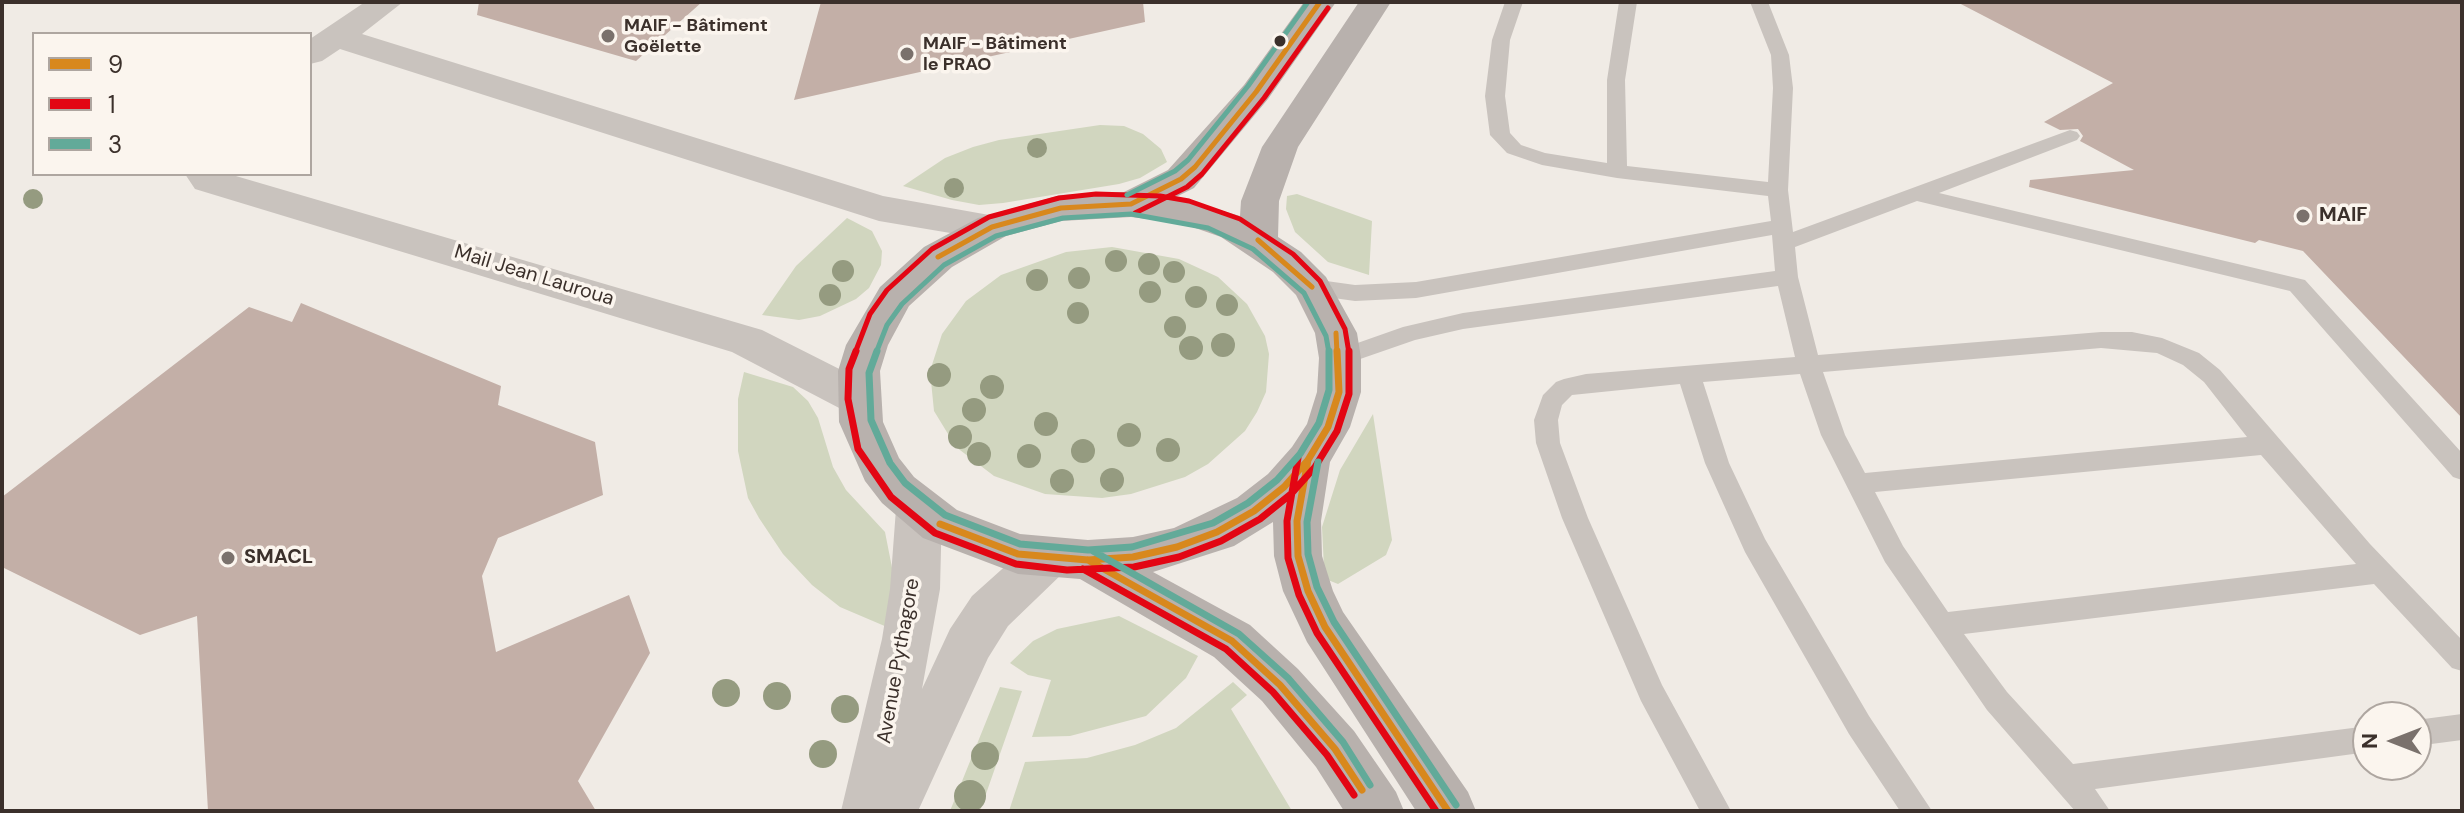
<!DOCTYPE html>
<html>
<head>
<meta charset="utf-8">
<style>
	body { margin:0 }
	#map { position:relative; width:2464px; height:813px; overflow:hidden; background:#f0ebe5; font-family:"DM Sans",sans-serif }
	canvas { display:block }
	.frame { position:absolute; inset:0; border:4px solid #3b302b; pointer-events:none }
	.legend { position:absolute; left:32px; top:32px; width:280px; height:144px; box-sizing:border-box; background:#fbf5ee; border:2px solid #aea6a0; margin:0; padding:10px 14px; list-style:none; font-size:24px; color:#3b302b }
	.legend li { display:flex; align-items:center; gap:16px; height:40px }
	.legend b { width:40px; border:2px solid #aea6a0 }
	.north { position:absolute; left:2352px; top:701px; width:80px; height:80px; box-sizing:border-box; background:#fbf5ee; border:2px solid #aea6a0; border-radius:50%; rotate:270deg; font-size:22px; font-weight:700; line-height:32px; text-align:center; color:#3b302b }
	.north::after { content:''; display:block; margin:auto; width:28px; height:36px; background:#7a716c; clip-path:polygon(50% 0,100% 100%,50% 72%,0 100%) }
</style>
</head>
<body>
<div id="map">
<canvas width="2464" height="813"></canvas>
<div class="frame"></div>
<ul class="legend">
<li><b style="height:10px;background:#d8881d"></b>9</li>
<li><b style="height:10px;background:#e30613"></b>1</li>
<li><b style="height:10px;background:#62aa99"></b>3</li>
</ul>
<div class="north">N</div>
</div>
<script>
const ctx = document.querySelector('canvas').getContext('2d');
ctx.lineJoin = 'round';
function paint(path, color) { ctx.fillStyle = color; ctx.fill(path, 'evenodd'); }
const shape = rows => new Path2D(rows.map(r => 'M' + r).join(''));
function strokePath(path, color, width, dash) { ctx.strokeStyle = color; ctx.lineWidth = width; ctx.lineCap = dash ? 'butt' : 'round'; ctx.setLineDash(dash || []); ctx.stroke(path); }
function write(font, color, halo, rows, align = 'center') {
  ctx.font = font + ' "DM Sans",sans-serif'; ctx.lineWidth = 7; ctx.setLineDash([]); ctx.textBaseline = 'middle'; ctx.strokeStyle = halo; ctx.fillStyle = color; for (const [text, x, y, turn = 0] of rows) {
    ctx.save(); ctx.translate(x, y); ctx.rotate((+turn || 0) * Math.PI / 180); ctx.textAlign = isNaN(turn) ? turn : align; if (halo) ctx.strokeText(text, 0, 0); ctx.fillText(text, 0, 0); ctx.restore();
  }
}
paint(shape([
	[1100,125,1124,126,1143,134,1161,149,1167,162,1140,178,1119,184,1003,203,979,205,952,200,903,186,945,158,973,147,999,140],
	[1297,194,1372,221,1369,275,1328,262,1295,232,1286,209,1287,196],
	[847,218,872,231,882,251,881,265,869,288,856,299,820,316,799,320,762,315,796,266],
	[1112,247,1179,259,1218,277,1247,304,1265,336,1269,354,1266,392,1257,412,1245,431,1208,464,1185,477,1131,494,1102,498,1045,494,994,476,956,447,934,411,930,371,942,334,966,301,1001,275,1066,252],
	[744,372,793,387,808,401,818,418,833,467,846,490,885,532,896,588,887,627,840,607,812,585,783,554,759,518,748,498,738,451,738,399],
	[1373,414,1392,540,1386,555,1338,584,1328,580,1324,568,1322,527,1340,470],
	[1119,616,1198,656,1186,678,1146,716,1070,736,1032,737,1051,680,1028,675,1010,663,1033,641,1057,629],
	[1233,682,1247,695,1231,709,1292,811,1009,811,1025,762,1087,758,1135,745,1176,728],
	[1000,687,1022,691,980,811,950,811]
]), '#d1d6bf');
paint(shape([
	[479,2,702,2,636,61,477,15],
	[821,2,1143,2,1145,22,794,100],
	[1957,2,2462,2,2462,418,2303,251,2259,240,2255,243,2029,187,2030,180,2134,170,2080,141,2083,136,2078,129,2060,130,2044,122,2113,83],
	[301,303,501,386,498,405,595,442,603,495,498,538,482,576,496,652,629,595,650,653,578,781,596,811,208,811,197,616,140,635,2,567,2,497,249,307,292,322]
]), '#c3afa7');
paint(shape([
	[1505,2,1523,2,1510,40,1505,96,1510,133,1521,145,1545,153,1607,163,1607,80,1619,2,1637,2,1625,80,1627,166,1768,182,1773,88,1771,55,1750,2,1768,2,1789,55,1793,88,1788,190,1793,232,2070,130,2077,132,2080,136,2077,140,1939,193,2305,280,2462,453,2462,480,2453,477,2290,291,1917,201,1795,247,1798,277,1818,355,2101,332,2132,332,2162,338,2199,353,2220,370,2370,544,2462,640,2462,671,2452,668,2374,584,1964,634,2007,692,2073,764,2368,726,2368,752,2095,789,2110,811,2075,811,1987,710,1885,562,1821,435,1800,374,1703,382,1729,463,1765,539,1869,716,1932,811,1900,811,1849,734,1745,552,1705,463,1680,384,1572,395,1562,405,1558,420,1560,443,1588,518,1662,685,1731,811,1700,811,1641,701,1562,518,1536,443,1534,420,1543,395,1556,382,1564,379,1586,374,1795,357,1778,286,1463,329,1415,340,1340,366,1332,364,1328,358,1332,352,1403,327,1463,313,1775,271,1772,235,1416,298,1355,301,1312,295,1301,287,1312,279,1355,285,1416,282,1771,221,1768,196,1617,178,1542,165,1507,153,1490,135,1485,96,1492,40,1505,2],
	[2101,348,2157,353,2183,365,2204,382,2247,437,1865,473,1845,435,1823,372,2101,348],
	[2261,455,2356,564,1948,612,1903,546,1875,492,2261,455],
	[2462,714,2462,740,2416,746,2416,720,2462,714]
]), '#c9c3be');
paint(shape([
	[365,2,403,2,362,34,883,196,1006,218,1011,227,1006,236,992,240,879,221,340,49,322,61,310,64,310,39,365,2],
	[185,174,229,174,762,330,873,386,880,398,873,410,858,414,843,410,732,352,195,189,185,174],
	[919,490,936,496,942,509,940,589,922,689,950,629,972,596,1030,544,1047,538,1064,544,1071,558,1064,572,1008,626,988,658,918,811,841,811,882,639,890,589,896,509,902,496,919,490]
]), '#c9c3be');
paint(shape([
	[1304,2,1336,2,1268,99,1194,188,1176,197,1240,216,1241,201,1262,147,1359,2,1391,2,1298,147,1279,201,1278,237,1301,252,1326,277,1357,333,1361,358,1361,392,1350,427,1330,462,1321,521,1322,556,1333,591,1343,612,1468,792,1476,811,1416,811,1307,642,1283,591,1274,556,1273,522,1234,546,1153,572,1250,625,1298,669,1354,731,1396,792,1404,811,1344,811,1316,767,1262,701,1214,657,1080,579,1018,574,923,538,882,503,865,481,839,422,838,371,846,345,880,287,924,247,978,218,1061,195,1124,192,1168,170,1244,85,1304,2],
	[1131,217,1181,223,1221,237,1273,272,1296,295,1315,333,1319,358,1317,392,1307,424,1292,447,1268,474,1237,498,1174,528,1133,537,1088,540,1020,534,957,510,914,477,899,458,883,422,880,371,888,345,909,306,952,267,1006,236,1061,221,1131,217]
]), '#b8b1ad');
strokePath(shape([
	[1131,204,1181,179,1195,167,1256,92,1320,2],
	[1061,208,1131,204],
	[1061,208,1131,204],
	[992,227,1061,208],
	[992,227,1061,208],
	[1258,240,1312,287],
	[938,257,992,227],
	[938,257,992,227],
	[1336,333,1337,353]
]), '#d8881d', 5);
strokePath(shape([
	[1308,460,1297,521,1298,556,1308,591,1325,627,1448,811],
	[940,524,1018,554],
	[940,524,1018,554],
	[1018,554,1088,560],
	[1018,554,1088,560],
	[1088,560,1133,557,1177,547,1217,532,1254,511,1284,487,1308,460,1328,427,1339,392,1337,351],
	[1088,560,1232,641,1280,685,1335,749,1362,790]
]), '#d8881d', 7);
strokePath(shape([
	[1135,213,1187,187,1202,174,1264,98,1328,8],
	[855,353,870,314,887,290,932,249,989,217,1059,198,1096,194,1160,196,1189,201,1240,219,1293,254,1320,281,1345,329,1349,353]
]), '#e30613', 5);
strokePath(shape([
	[856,351,849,369,848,399,858,449,891,497,935,533,1016,564,1067,570,1134,567,1179,557,1221,541,1260,519,1291,494,1315,467,1337,431,1349,394,1349,351],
	[1298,458,1287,521,1288,558,1299,595,1317,633,1436,811],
	[1083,569,1226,649,1273,692,1327,755,1354,795]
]), '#e30613', 7);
strokePath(shape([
	[1127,195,1175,171,1188,160,1248,86,1308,2],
	[876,353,887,325,902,304,944,265,996,236,1063,218,1131,214,1208,228,1253,249,1304,293,1326,336,1329,353]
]), '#62aa99', 5);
strokePath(shape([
	[877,351,869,373,871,420,890,463,905,483,945,515,1020,544,1088,550,1132,547,1213,523,1248,503,1277,480,1300,454,1319,423,1329,390,1329,351],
	[1318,462,1307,522,1308,554,1317,587,1334,622,1456,805],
	[1093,551,1239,634,1288,678,1343,742,1370,785]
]), '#62aa99', 7);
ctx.fillStyle = '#959b80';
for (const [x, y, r] of [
	[1037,148,10],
	[954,188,10],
	[33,199,10],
	[1116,261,11],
	[1149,264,11],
	[843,271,11],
	[1174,272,11],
	[1079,278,11],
	[1037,280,11],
	[1150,292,11],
	[830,295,11],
	[1196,297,11],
	[1227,305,11],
	[1078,313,11],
	[1175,327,11],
	[1223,345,12],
	[1191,348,12],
	[939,375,12],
	[992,387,12],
	[974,410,12],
	[1046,424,12],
	[1129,435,12],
	[960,437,12],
	[1168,450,12],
	[1083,451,12],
	[979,454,12],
	[1029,456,12],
	[1112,480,12],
	[1062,481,12],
	[726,693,14],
	[777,696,14],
	[845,709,14],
	[823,754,14],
	[985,756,14],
	[970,796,16]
]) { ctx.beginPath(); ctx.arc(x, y, r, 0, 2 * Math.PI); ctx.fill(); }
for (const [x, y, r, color] of [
	[608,36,8,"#7a716c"],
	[1280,41,7,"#3b302b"],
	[907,54,8,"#7a716c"],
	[2303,216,8,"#7a716c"],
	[228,558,8,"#7a716c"]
]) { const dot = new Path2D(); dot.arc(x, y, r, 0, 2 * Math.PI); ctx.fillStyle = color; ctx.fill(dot); strokePath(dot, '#fbf5ee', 3); }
write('bold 18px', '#3b302b', '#fbf5ee', [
	["MAIF - Bâtiment",624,26],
	["Goëlette",624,47],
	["MAIF - Bâtiment",923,44],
	["le PRAO",923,65]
], 'left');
write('bold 20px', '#3b302b', '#fbf5ee', [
	["MAIF",2319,216],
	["SMACL",244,558]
], 'left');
write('20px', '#3b302b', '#fbf5ee', [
	["Mail Jean Lauroua",534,276,17],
	["Avenue Pythagore",899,661,-80]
]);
</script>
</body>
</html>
